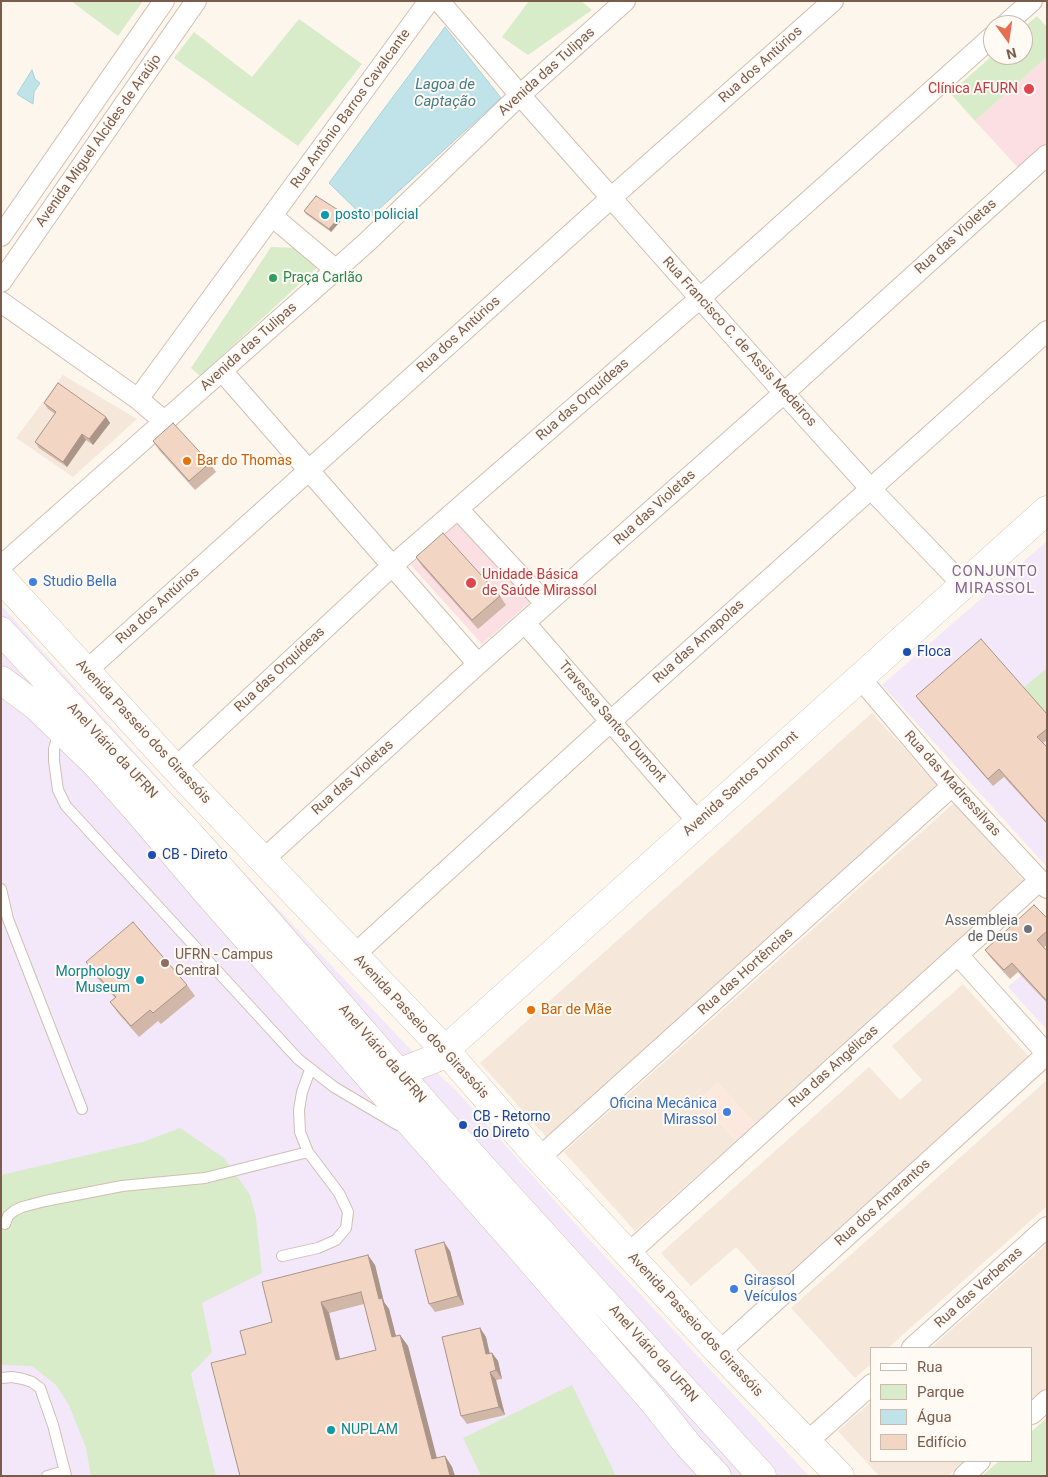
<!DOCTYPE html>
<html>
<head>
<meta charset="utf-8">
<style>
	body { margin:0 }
	#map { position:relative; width:1048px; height:1477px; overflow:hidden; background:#fdf6ec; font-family:Roboto,sans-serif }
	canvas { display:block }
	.frame { position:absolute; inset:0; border:2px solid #7a5c4d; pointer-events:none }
	.legend { position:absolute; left:870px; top:1347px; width:162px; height:115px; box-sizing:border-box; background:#fffaf3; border:1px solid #cabbb1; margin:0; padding:6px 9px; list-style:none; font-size:15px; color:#7a5c4d }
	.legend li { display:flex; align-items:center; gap:10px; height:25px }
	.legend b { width:25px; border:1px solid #cabbb1 }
	.north { position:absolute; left:983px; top:15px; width:50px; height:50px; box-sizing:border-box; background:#fffaf3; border:1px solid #cabbb1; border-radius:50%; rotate:166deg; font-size:14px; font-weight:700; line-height:20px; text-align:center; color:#7a5c4d }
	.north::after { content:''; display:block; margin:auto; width:18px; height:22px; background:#e76f51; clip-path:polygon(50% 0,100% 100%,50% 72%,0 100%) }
</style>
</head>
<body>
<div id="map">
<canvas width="1048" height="1477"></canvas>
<div class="frame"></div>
<ul class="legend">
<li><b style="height:6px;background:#fff"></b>Rua</li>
<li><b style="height:14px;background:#d8ecc9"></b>Parque</li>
<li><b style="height:14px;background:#bfe3e8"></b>Água</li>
<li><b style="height:14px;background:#f3d5c3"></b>Edifício</li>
</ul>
<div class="north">N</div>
</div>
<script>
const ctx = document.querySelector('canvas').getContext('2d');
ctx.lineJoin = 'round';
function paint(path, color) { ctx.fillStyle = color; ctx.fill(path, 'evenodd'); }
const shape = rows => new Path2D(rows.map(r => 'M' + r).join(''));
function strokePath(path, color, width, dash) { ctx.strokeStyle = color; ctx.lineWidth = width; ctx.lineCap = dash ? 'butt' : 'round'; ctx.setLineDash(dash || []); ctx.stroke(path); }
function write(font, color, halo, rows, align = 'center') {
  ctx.font = font + ' Roboto,sans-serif'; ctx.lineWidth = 4; ctx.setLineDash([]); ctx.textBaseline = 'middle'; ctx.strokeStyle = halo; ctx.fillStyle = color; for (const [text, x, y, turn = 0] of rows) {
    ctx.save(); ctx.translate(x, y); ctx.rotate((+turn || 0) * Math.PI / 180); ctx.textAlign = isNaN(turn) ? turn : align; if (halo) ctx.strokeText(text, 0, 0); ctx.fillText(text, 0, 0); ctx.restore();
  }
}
paint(shape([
	[63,375,137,419,73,477,16,438],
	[872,713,939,787,547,1138,480,1063],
	[954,803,1025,882,755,1124,718,1083,699,1100,736,1141,635,1231,564,1152],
	[963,984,1034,1062,777,1292,736,1247,691,1286,661,1253,869,1067,900,1100,922,1080,892,1046],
	[1047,1080,1047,1206,888,1348,872,1348,872,1363,855,1378,791,1308],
	[1047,1244,1047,1387,1032,1401,1032,1348,931,1348],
	[872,1401,872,1461,965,1461,948,1476,879,1476,838,1431]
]), '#f5e8da');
paint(shape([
	[718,1083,755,1124,736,1141,699,1100]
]), '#fde8e0');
paint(shape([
	[1047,541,1047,867,882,685],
	[1,605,246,875,411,1050,456,1090,589,1239,809,1476,1,1476],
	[1047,952,1047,1028,1046,1029,1008,987]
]), '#f3e8fa');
paint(shape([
	[1047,57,1047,150,1022,172,975,121],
	[458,523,530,602,482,644,411,565]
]), '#fbdfe3');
paint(shape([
	[71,1,143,1,118,36],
	[529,1,581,1,592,10,528,55,502,37],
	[1037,16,1047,27,1047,57,975,121,950,93,993,55,1023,55,1023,28],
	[299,19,362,64,298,146,174,58,194,32,252,77],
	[271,247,303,248,320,265,200,376,191,368],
	[1047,668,1047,715,1023,688],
	[180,1128,224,1158,250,1195,256,1217,262,1273,202,1303,212,1352,191,1374,216,1476,91,1476,86,1448,69,1405,56,1385,32,1366,1,1365,1,1175,143,1142],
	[572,1385,616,1476,481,1476,463,1438],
	[1047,1418,1047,1476,982,1476,999,1461,1032,1461,1032,1431]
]), '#d8ecc9');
const water = shape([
	[445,27,501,98,367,220,329,183,445,27],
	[32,70,35,79,40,83,34,92,33,104,17,94,32,70]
]);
paint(water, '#bfe3e8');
strokePath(water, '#a5d3da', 1);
const lane = shape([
	[59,732,54,749,54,761,58,790,66,806,298,1059,334,1087,398,1125],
	[1,889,8,919,82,1109],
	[5,1224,8,1216,14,1211,22,1207,45,1201,122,1186,205,1178,308,1152],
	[282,1256,318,1248,336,1240,346,1228,348,1212,339,1193,308,1152,300,1132,299,1110,302,1092,310,1070],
	[1,1378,12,1377,23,1379,32,1382,40,1388,53,1425,66,1476],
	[47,1476,65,1471]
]);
const street = shape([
	[439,1,520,95,784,393,870,488,963,585],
	[1005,25,1032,1],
	[272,216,336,270],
	[1,236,164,1],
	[1,282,196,1],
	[1,302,138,399,164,421],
	[222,371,478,664],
	[138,399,429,1],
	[458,509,546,604],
	[1,566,366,243,520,95,625,1],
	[525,623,698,822],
	[86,671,611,198,833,1],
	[860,678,952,786,1047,888],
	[175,768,392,566,699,299,993,36],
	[263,860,478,664,784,393,1047,155],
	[354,955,611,721,1047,331],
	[958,955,1047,1054],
	[539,1158,952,786],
	[628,1254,1040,880],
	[912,1348,1047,1227],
	[719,1352,1047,1054],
	[1032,1414,1047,1400],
	[807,1442,872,1384],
	[964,1476,980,1461]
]);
const secondary = shape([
	[1,578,175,768,445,1050,539,1158,719,1352,840,1476],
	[1,631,184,828,261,914,433,1113,762,1476],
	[1,680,36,706,96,764,137,810,210,896,516,1243,652,1400,688,1445,717,1476],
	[398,1073,436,1058,1047,510]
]);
strokePath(lane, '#d1beb0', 12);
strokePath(street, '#d1beb0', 22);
strokePath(secondary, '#d6c0b0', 29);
strokePath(lane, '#fff', 10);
strokePath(street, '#fff', 20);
strokePath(secondary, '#fff', 28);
paint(shape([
	[304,211,345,216,331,232,306,214],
	[44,403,106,417,110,423,93,445,86,440,67,467,39,448,35,442,55,414,48,409],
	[153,441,210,463,216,472,195,490,159,450],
	[416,557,500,596,506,605,478,629,422,566],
	[916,696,1047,714,1047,740,1043,743,1047,747,1047,824,1004,777,993,786,921,703],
	[1047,918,1047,945,1044,947,1047,951,1047,1003,1018,972,1010,979,991,958,985,950],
	[86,962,187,985,195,996,161,1024,158,1021,139,1037,118,1013,110,1002,115,998,93,973],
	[450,1251,464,1305,435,1312,429,1304],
	[375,1265,384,1302,389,1309,396,1336,400,1335,408,1346,436,1458,445,1456,452,1467,455,1476,240,1476,246,1354,272,1322],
	[364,1304,376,1350,340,1359,329,1313],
	[480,1328,486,1337,489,1353,492,1353,498,1361,502,1379,496,1380,505,1415,467,1424,461,1416]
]), '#d1b7a8');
paint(shape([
	[343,213,345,216,331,232,329,229],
	[106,417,110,423,93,445,89,439],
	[82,434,86,440,67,467,63,462],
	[444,1242,450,1251,464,1305,458,1296],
	[368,1255,375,1265,384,1302,389,1309,399,1348,392,1337,379,1299],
	[321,1302,329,1313,343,1371,336,1360],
	[480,1328,486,1337,492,1363,486,1354],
	[400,1335,408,1346,440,1470,432,1459],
	[492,1353,498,1361,502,1379,496,1370],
	[490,1372,496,1380,505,1415,499,1407],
	[445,1456,452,1467,455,1476,450,1476]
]), '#aa9588');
const building = shape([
	[316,196,343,213,329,229,304,211,316,196],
	[58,383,106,417,89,439,82,434,63,462,35,442,56,412,44,403,58,383],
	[173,423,210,463,189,481,153,441,173,423],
	[443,533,500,596,472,620,416,557,443,533],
	[981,639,1047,714,1047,729,1037,737,1047,747,1047,823,999,769,988,779,916,696,981,639],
	[1034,905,1047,918,1047,931,1037,940,1047,951,1047,1001,1012,963,1004,970,985,950,1034,905],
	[133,922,187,985,153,1013,150,1010,131,1026,110,1002,116,997,86,962,133,922],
	[444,1242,458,1296,429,1304,415,1250,444,1242],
	[368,1255,379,1299,382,1298,392,1337,400,1335,432,1459,445,1456,450,1476,240,1476,211,1363,246,1354,240,1331,272,1322,262,1282,368,1255],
	[361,1292,376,1350,336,1360,321,1302,361,1292],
	[480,1328,486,1354,492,1353,496,1370,490,1372,499,1407,461,1416,442,1337,480,1328]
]);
paint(building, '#f3d5c3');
strokePath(building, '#aa9588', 1);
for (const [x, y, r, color] of [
	[1029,89,6,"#e0444e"],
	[325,215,5,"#0f9aa8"],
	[273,278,5,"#2e9e5b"],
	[187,461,5,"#e8710a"],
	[33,582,5,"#3f7fe0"],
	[471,583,6,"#e0444e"],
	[907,652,5,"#1a4fb4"],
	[152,855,5,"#1a4fb4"],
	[1028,929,5,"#6b7280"],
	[165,963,5,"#8d6e63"],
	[140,980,5,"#0f9aa8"],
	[531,1010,5,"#e8710a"],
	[727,1112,5,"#3f7fe0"],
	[463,1125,5,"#1a4fb4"],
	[734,1289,5,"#3f7fe0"],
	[331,1430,5,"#0f9aa8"]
]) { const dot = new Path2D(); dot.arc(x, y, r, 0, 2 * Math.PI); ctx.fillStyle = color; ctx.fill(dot); strokePath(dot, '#fffaf3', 2); }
write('14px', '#7a5c4d', '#fffaf3', [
	["Rua dos Antúrios",761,65,-42],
	["Avenida das Tulipas",547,72,-42],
	["Rua Antônio Barros Cavalcante",351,109,-54],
	["Avenida Miguel Alcídes de Araújo",99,141,-55],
	["Rua das Violetas",956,237,-42],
	["Rua dos Antúrios",459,335,-42],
	["Rua Francisco C. de Assis Medeiros",739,342,48],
	["Avenida das Tulipas",249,347,-42],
	["Rua das Orquídeas",583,400,-41],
	["Rua das Violetas",655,508,-42],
	["Rua dos Antúrios",158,606,-42],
	["Rua das Amapolas",699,642,-42],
	["Rua das Orquídeas",280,670,-43],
	["Travessa Santos Dumont",612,722,49],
	["Avenida Passeio dos Girassóis",143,732,47],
	["Anel Viário da UFRN",112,751,47],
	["Rua das Violetas",353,778,-42],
	["Avenida Santos Dumont",741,784,-42],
	["Rua das Madressilvas",952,784,48],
	["Rua das Hortências",746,972,-42],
	["Avenida Passeio dos Girassóis",421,1027,47],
	["Anel Viário da UFRN",382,1054,49],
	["Rua das Angélicas",834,1067,-42],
	["Rua dos Amarantos",883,1203,-42],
	["Rua das Verbenas",979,1288,-42],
	["Avenida Passeio dos Girassóis",695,1325,47],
	["Anel Viário da UFRN",653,1354,48]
]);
write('14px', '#be3a42', '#fffaf3', [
	["Clínica AFURN",1018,89],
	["Unidade Básica",482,575,"left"],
	["de Saúde Mirassol",482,591,"left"]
], 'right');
write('14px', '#0d838f', '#fffaf3', [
	["posto policial",335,215],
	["Morphology",130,972,"right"],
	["Museum",130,988,"right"],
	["NUPLAM",341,1430]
], 'left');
write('14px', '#27864d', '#fffaf3', [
	["Praça Carlão",283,278]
], 'left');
write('14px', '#c56008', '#fffaf3', [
	["Bar do Thomas",197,461],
	["Bar de Mãe",541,1010]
], 'left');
write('14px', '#366cbe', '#fffaf3', [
	["Studio Bella",43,582],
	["Oficina Mecânica",717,1104,"right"],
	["Mirassol",717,1120,"right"],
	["Girassol",744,1281],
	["Veículos",744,1297]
], 'left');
write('14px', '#164399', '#fffaf3', [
	["Floca",917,652],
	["CB - Direto",162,855],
	["CB - Retorno",473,1117],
	["do Direto",473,1133]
], 'left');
write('14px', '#5b616d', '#fffaf3', [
	["Assembleia",1018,921],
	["de Deus",1018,937]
], 'right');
write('14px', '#785e54', '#fffaf3', [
	["UFRN - Campus",175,955],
	["Central",175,971]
], 'left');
write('italic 15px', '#437c86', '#fffaf3', [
	["Lagoa de",445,85],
	["Captação",445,102]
]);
ctx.letterSpacing = '1px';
write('15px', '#846695', '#fffaf3', [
	["CONJUNTO",995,572],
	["MIRASSOL",995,589]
]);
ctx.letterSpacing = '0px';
</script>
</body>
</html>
